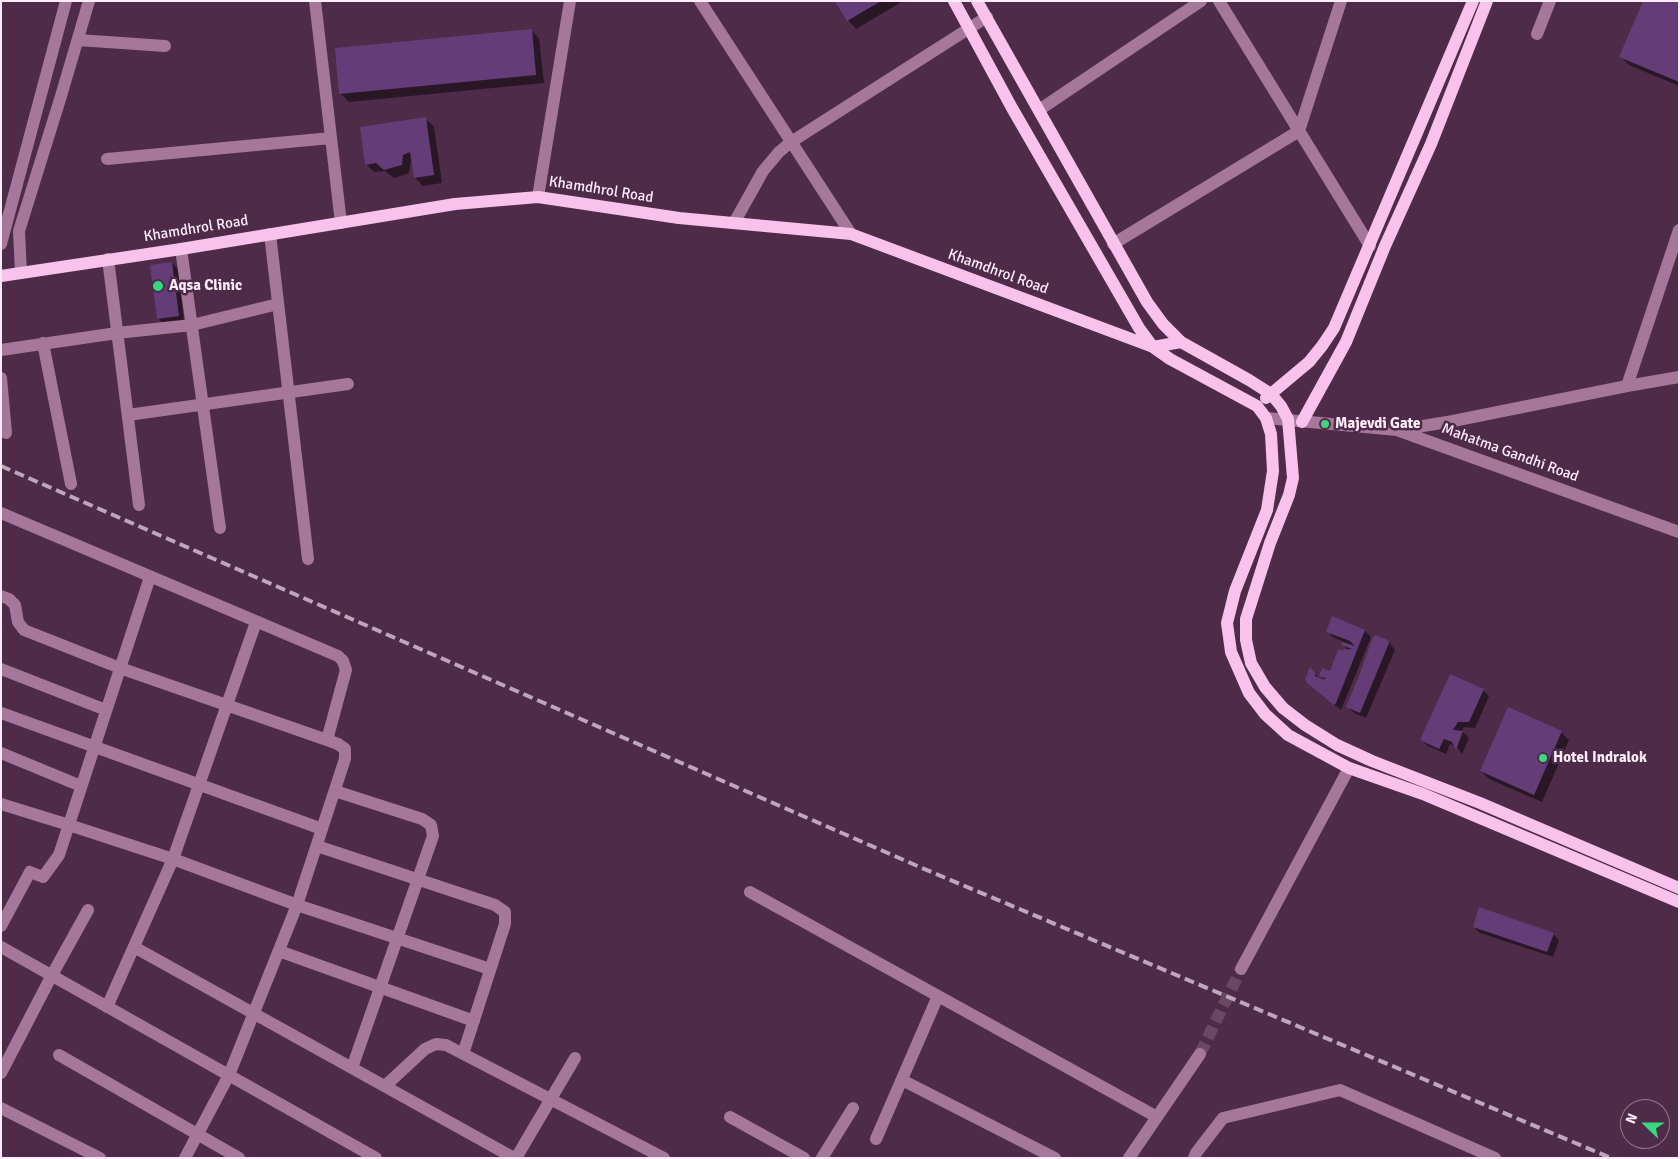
<!DOCTYPE html>
<html>
<head>
<meta charset="utf-8">
<style>
	body { margin:0 }
	#map { position:relative; width:1680px; height:1159px; overflow:hidden; background:#4e2b48; font-family:Signika,sans-serif }
	canvas { display:block }
	.frame { position:absolute; inset:0; border:2px solid #feecfa; pointer-events:none }
	.north { position:absolute; left:1620px; top:1099px; width:50px; height:50px; box-sizing:border-box; background:#4e2b48; border:1px solid #94788f; border-radius:50%; rotate:292deg; font-size:14px; font-weight:700; line-height:20px; text-align:center; color:#feecfa }
	.north::after { content:''; display:block; margin:auto; width:18px; height:22px; background:#39d87f; clip-path:polygon(50% 0,100% 100%,50% 72%,0 100%) }
</style>
</head>
<body>
<div id="map">
<canvas width="1680" height="1159"></canvas>
<div class="frame"></div>
<div class="north">N</div>
</div>
<script>
const ctx = document.querySelector('canvas').getContext('2d');
ctx.lineJoin = 'round';
function paint(path, color) { ctx.fillStyle = color; ctx.fill(path, 'evenodd'); }
const shape = rows => new Path2D(rows.map(r => 'M' + r).join(''));
function strokePath(path, color, width, dash) { ctx.strokeStyle = color; ctx.lineWidth = width; ctx.lineCap = dash ? 'butt' : 'round'; ctx.setLineDash(dash || []); ctx.stroke(path); }
function write(font, color, halo, rows, align = 'center') {
  ctx.font = font + ' Signika,sans-serif'; ctx.lineWidth = 5; ctx.setLineDash([]); ctx.textBaseline = 'middle'; ctx.strokeStyle = halo; ctx.fillStyle = color; for (const [text, x, y, turn = 0] of rows) {
    ctx.save(); ctx.translate(x, y); ctx.rotate((+turn || 0) * Math.PI / 180); ctx.textAlign = isNaN(turn) ? turn : align; if (halo) ctx.strokeText(text, 0, 0); ctx.fillText(text, 0, 0); ctx.restore();
  }
}
paint(shape([
	[837,1,903,1,856,29,848,20],
	[1679,1,1679,86,1629,65,1621,57],
	[531,30,539,38,544,83,349,102,341,94,336,49],
	[425,118,434,127,442,183,423,186,415,178,411,160,409,173,394,178,385,171,374,172,366,164],
	[172,263,178,269,184,322,164,325,158,318],
	[1333,618,1365,631,1371,637,1341,710,1315,689,1310,670,1321,680,1325,680,1321,675,1331,672,1348,650,1343,645,1344,642,1333,637,1327,631],
	[1388,641,1395,650,1366,718,1354,713,1348,707],
	[1483,690,1489,696,1475,728,1464,727,1462,731,1469,738,1462,754,1456,746,1450,744,1446,754,1428,746,1422,740],
	[1561,732,1569,740,1542,802,1489,779,1481,771],
	[1474,927,1553,934,1559,940,1553,957,1480,933]
]), '#0007');
paint(shape([
	[835,1,881,1,847,21],
	[1643,1,1679,1,1679,82,1619,57],
	[532,29,536,75,339,94,335,48],
	[426,117,434,175,414,178,410,152,403,155,402,165,384,170,376,163,365,165,360,127],
	[172,262,179,316,157,319,150,265],
	[1332,616,1365,630,1336,703,1334,705,1307,683,1305,679,1310,667,1315,673,1315,676,1323,680,1326,678,1319,676,1322,668,1330,671,1338,650,1352,649,1341,645,1343,642,1355,646,1350,641,1326,632],
	[1375,635,1388,640,1389,643,1360,713,1346,707,1361,671,1372,639],
	[1450,674,1484,689,1469,722,1458,722,1453,730,1463,731,1456,750,1452,742,1444,739,1439,749,1420,740],
	[1508,707,1562,731,1534,795,1480,771],
	[1479,907,1554,933,1547,952,1473,927]
]), '#643d78');
strokePath(shape([
	[1200,1054,1241,969]
]), '#684863', 12, [12, 6]);
strokePath(shape([
	[315,1,341,223],
	[700,1,851,234],
	[1219,1,1370,246],
	[1537,34,1550,1],
	[78,40,165,46],
	[1039,110,1201,1],
	[107,159,331,138],
	[538,197,570,1],
	[734,223,763,171,779,152,791,142,987,17],
	[270,234,308,559],
	[1,244,66,1],
	[1113,244,1299,131,1341,1],
	[181,249,220,528],
	[108,259,139,505],
	[21,273,19,231,61,96,89,1],
	[43,343,71,484],
	[1,350,117,333,192,325,278,304],
	[1,378,6,433],
	[1627,386,1679,230],
	[128,415,348,384],
	[1266,418,1397,430,1679,532],
	[1399,430,1453,421,1627,386,1679,377],
	[1,513,338,656,343,661,346,670,327,740],
	[1,596,9,599,15,605,18,622,24,630,120,668,327,740,338,744,345,749,345,759,297,905,229,1075,185,1158],
	[1,669,106,710],
	[1,713,322,829],
	[1,753,81,786],
	[335,791,422,819,431,825,433,836,352,1068],
	[1,804,69,825,173,859,297,905,490,969],
	[317,846,495,905,505,912,505,924,463,1054],
	[750,892,1157,1117],
	[1,926,30,872,43,877,59,855,150,577],
	[1,947,376,1158],
	[134,947,514,1158],
	[279,951,474,1021],
	[1241,969,1349,768],
	[107,1007,173,859,256,622],
	[59,1055,239,1158],
	[1,1073,52,975,88,910],
	[902,1080,1055,1158],
	[385,1086,425,1049,436,1044,446,1045,664,1158],
	[1,1108,100,1158],
	[730,1117,804,1158],
	[876,1139,938,996],
	[516,1158,575,1058],
	[822,1158,853,1108],
	[1129,1158,1200,1054],
	[1194,1158,1196,1153,1223,1118,1340,1090,1495,1158]
]), '#a4779b', 12);
strokePath(shape([
	[954,1,1012,108,1139,328,1153,347,1170,359,1257,406,1266,418,1271,434,1273,471,1267,510,1235,591,1227,623,1231,652,1249,693,1265,714,1288,735,1349,768,1423,794,1679,902],
	[977,1,1147,302,1163,324,1181,342,1249,380,1271,394,1281,406,1288,419,1293,478,1289,495,1270,543,1246,619,1246,640,1251,663,1265,687,1283,708,1305,725,1337,745,1372,761,1480,803,1679,888],
	[1,276,181,249,455,204,538,197,679,218,851,234,1153,347,1181,342],
	[1266,398,1309,362,1322,346,1334,328,1473,1],
	[1302,422,1346,342,1385,246,1431,144,1487,1]
]), '#f9c2ed', 12);
strokePath(shape([
	[1,466,922,868,1611,1158]
]), '#bfa6ba', 4, [10, 5]);
for (const [x, y, r, color] of [
	[158,286,6,"#39d87f"],
	[1325,424,5,"#39d87f"],
	[1543,758,5,"#39d87f"]
]) { const dot = new Path2D(); dot.arc(x, y, r, 0, 2 * Math.PI); ctx.fillStyle = color; ctx.fill(dot); strokePath(dot, '#4e2b48', 2); }
write('15px', '#feecfa', '#4e2b48', [
	["Khamdhrol Road",601,190,9],
	["Khamdhrol Road",196,229,-9],
	["Khamdhrol Road",998,272,20],
	["Mahatma Gandhi Road",1510,453,20]
]);
write('bold 15px', '#feecfa', '#4e2b48', [
	["Aqsa Clinic",169,286],
	["Majevdi Gate",1335,424],
	["Hotel Indralok",1553,758]
], 'left');
</script>
</body>
</html>
